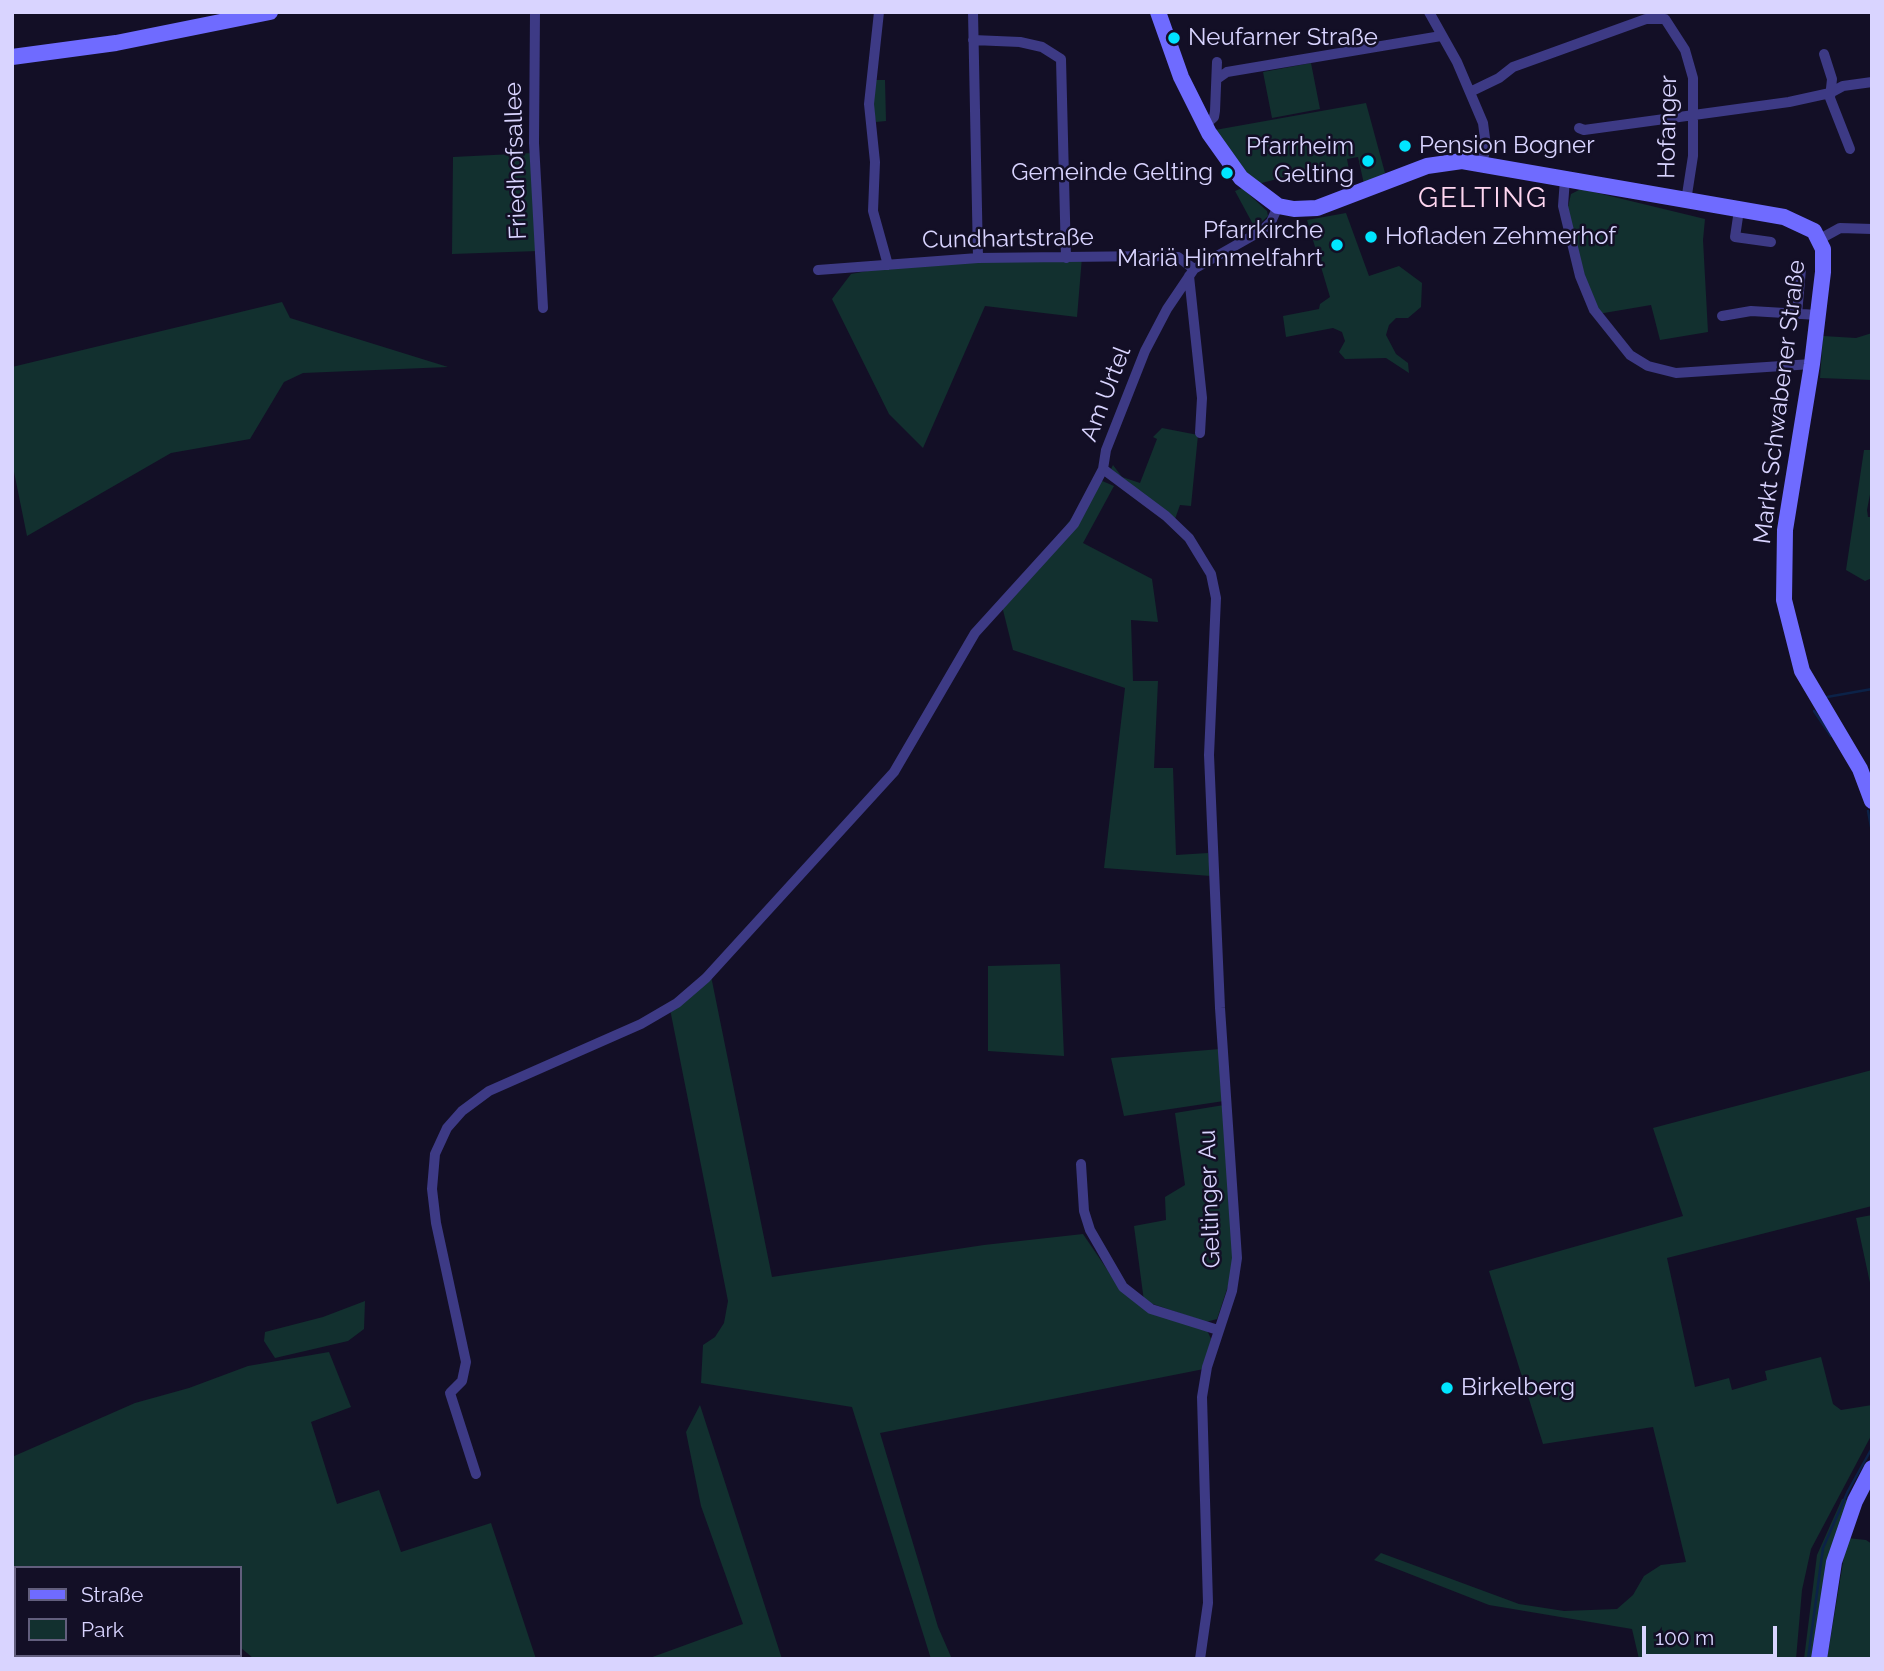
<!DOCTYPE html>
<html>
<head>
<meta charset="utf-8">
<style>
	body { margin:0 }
	#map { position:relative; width:1884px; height:1671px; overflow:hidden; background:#130f26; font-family:Raleway,sans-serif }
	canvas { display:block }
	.frame { position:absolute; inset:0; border:14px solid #d9d4ff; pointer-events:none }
	.legend { position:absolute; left:14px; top:1566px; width:228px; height:91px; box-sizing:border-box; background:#130f26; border:2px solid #625e7d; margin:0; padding:9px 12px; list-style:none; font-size:21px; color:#d9d4ff }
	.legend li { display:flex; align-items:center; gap:14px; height:35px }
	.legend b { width:35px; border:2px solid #625e7d }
	.scale { position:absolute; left:1642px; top:1626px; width:135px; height:32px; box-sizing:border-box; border:4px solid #d9d4ff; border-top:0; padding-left:9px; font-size:21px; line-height:24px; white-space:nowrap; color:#d9d4ff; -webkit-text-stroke:5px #130f26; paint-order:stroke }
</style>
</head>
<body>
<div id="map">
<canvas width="1884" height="1671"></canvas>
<div class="frame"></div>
<ul class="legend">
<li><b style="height:9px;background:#6f6bff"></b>Straße</li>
<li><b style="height:19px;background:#12302f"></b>Park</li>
</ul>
<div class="scale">100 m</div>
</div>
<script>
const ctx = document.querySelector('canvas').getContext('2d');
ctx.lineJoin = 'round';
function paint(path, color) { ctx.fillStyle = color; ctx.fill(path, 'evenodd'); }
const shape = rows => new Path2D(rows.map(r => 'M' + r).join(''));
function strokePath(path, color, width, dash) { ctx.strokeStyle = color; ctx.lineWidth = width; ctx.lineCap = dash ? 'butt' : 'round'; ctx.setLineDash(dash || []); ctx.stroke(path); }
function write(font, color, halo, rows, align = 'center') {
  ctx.font = font + ' Raleway,sans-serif'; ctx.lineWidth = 5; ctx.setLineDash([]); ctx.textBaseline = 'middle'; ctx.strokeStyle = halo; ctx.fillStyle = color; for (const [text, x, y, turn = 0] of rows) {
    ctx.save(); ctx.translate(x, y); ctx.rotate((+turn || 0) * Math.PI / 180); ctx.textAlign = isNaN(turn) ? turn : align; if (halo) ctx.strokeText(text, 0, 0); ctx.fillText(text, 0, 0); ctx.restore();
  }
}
paint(shape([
	[1311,63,1320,109,1272,118,1263,72],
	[874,80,885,80,886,121,876,122,872,104],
	[1366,103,1385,173,1364,184,1358,157,1347,159,1349,170,1328,174,1326,166,1258,184,1243,169,1215,130],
	[533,153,538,251,452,254,453,157],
	[1242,188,1267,211,1268,216,1255,228,1235,191],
	[1581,189,1705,219,1703,240,1708,332,1660,340,1651,305,1598,314,1588,289,1567,211,1571,194],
	[1346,213,1369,276,1399,266,1422,283,1421,307,1408,318,1396,318,1389,325,1386,335,1396,354,1408,363,1409,373,1386,358,1345,359,1339,352,1345,341,1342,332,1333,328,1286,337,1283,316,1319,309,1320,304,1330,297,1307,220],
	[1082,257,1077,317,985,306,923,448,889,414,832,299,851,274,888,267,977,259,1067,262],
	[282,302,290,318,448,367,303,373,284,382,250,439,171,453,27,536,12,462,12,367],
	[1872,333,1872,380,1820,378,1823,336,1856,338],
	[1162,428,1198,435,1191,506,1180,505,1175,519,1111,469,1113,465,1122,477,1140,483,1157,439,1153,437],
	[1864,450,1872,450,1872,484,1867,510,1868,517,1872,517,1872,578,1865,581,1846,570],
	[1100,480,1114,486,1083,543,1152,579,1158,622,1131,620,1133,681,1158,681,1154,768,1173,768,1176,855,1208,853,1211,876,1104,868,1125,688,1013,650,1001,602,1027,578],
	[1060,964,1064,1056,988,1051,988,966],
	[711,976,772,1277,984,1245,1083,1234,1119,1287,1138,1304,1207,1330,1211,1339,1204,1369,880,1433,938,1627,952,1659,931,1659,852,1407,701,1383,703,1345,715,1337,724,1323,728,1301,670,1009],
	[1220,1049,1224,1101,1124,1116,1111,1058],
	[1872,1070,1872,1206,1667,1258,1695,1387,1729,1378,1732,1390,1767,1380,1765,1371,1821,1357,1833,1404,1841,1410,1872,1405,1872,1434,1811,1549,1802,1590,1796,1659,1639,1659,1632,1629,1489,1605,1374,1560,1381,1553,1519,1604,1564,1611,1617,1609,1633,1595,1644,1576,1661,1565,1686,1562,1653,1427,1543,1444,1489,1271,1683,1216,1653,1128],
	[1224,1105,1234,1268,1217,1319,1206,1322,1144,1301,1134,1226,1166,1220,1165,1197,1185,1185,1175,1113],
	[1872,1215,1872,1292,1856,1218],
	[365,1301,364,1329,348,1341,275,1358,264,1341,265,1332,323,1317],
	[329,1352,351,1407,311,1422,337,1504,379,1490,401,1552,491,1523,536,1659,254,1659,240,1647,240,1568,16,1568,16,1655,175,1655,176,1659,12,1659,12,1457,135,1403,189,1388,248,1366],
	[700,1405,782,1659,647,1659,743,1624,701,1506,686,1432],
	[1842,1499,1849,1500,1814,1659,1804,1659,1817,1555],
	[1847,1538,1866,1540,1872,1544,1872,1659,1827,1659]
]), '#12302f');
strokePath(shape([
	[1827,697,1872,689],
	[1814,711,1831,736],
	[1868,811,1872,832],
	[1808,1659,1823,1548,1848,1491,1872,1448]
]), '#0c2248', 2.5);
strokePath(shape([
	[535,12,534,143,543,308],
	[879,12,869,104,875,162,873,211,888,265],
	[973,12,978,258],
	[1429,12,1457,62,1483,123,1486,146,1482,164],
	[973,40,1020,42,1042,47,1061,59,1066,258],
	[1824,54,1832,79,1830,98,1850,149],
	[1217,79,1227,72,1441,36],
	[1470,92,1499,78,1513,67,1646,19,1665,19,1685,50,1693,78,1693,156,1686,201],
	[1205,125,1214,117,1215,111,1217,62],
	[1579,128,1584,130,1789,102,1830,93,1843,86,1872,82],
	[1565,179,1563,206,1580,276,1594,310,1630,355,1648,366,1676,373,1812,364],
	[1739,210,1735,237,1771,242],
	[1820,239,1840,228,1872,229],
	[818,270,978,258,1153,256,1178,257,1194,269],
	[1189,276,1202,398,1200,433],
	[1797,314,1801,269],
	[1722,316,1751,311,1818,315],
	[1081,1164,1084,1211,1090,1230,1123,1287,1151,1309,1218,1330],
	[476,1474,450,1393,462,1381,466,1362,436,1223,432,1189,435,1154,447,1128,462,1111,489,1091,641,1024,677,1003,706,978,894,772,975,633,1074,524,1103,469],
	[1200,1659,1208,1603,1202,1397,1207,1367,1232,1291,1237,1258,1220,1008,1209,755,1216,598,1211,574,1189,538,1166,516,1103,469,1106,450,1145,351,1167,309,1194,269,1261,231,1271,222,1278,206]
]), '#3d3a85', 10);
strokePath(shape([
	[1158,12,1181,77,1209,133,1241,178,1278,206,1294,209,1317,208,1427,166,1462,161,1784,217,1814,231,1823,249,1823,272,1812,364,1785,530,1784,600,1802,671,1860,769,1872,801],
	[12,57,116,43,270,12],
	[1819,1659,1834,1562,1855,1501,1872,1468]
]), '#6f6bff', 16);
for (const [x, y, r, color] of [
	[1174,38,7,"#00e5ff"],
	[1405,146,7,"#00e5ff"],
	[1368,161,7,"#00e5ff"],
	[1227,173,7,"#00e5ff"],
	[1371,237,7,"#00e5ff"],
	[1337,245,7,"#00e5ff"],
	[1447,1388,7,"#00e5ff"]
]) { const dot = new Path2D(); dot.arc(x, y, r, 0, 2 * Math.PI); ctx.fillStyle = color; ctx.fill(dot); strokePath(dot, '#130f26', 2.5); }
write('24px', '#d9d4ff', '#130f26', [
	["Neufarner Straße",1188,38],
	["Pension Bogner",1419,146],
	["Pfarrheim",1354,147,"right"],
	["Gelting",1354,175,"right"],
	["Gemeinde Gelting",1213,173,"right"],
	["Pfarrkirche",1323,231,"right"],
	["Mariä Himmelfahrt",1323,259,"right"],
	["Hofladen Zehmerhof",1385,237],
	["Birkelberg",1461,1388]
], 'left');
write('24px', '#d9d4ff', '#130f26', [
	["Hofanger",1668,127,-89],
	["Friedhofsallee",516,161,-92],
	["Cundhartstraße",1008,239,-1],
	["Am Urtel",1106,394,-69],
	["Markt Schwabener Straße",1780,402,-83],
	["Geltinger Au",1210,1199,-92]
]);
ctx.letterSpacing = '2px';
write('28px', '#ffd6f0', '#130f26', [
	["GELTING",1483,199]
]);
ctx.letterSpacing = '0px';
</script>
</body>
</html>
